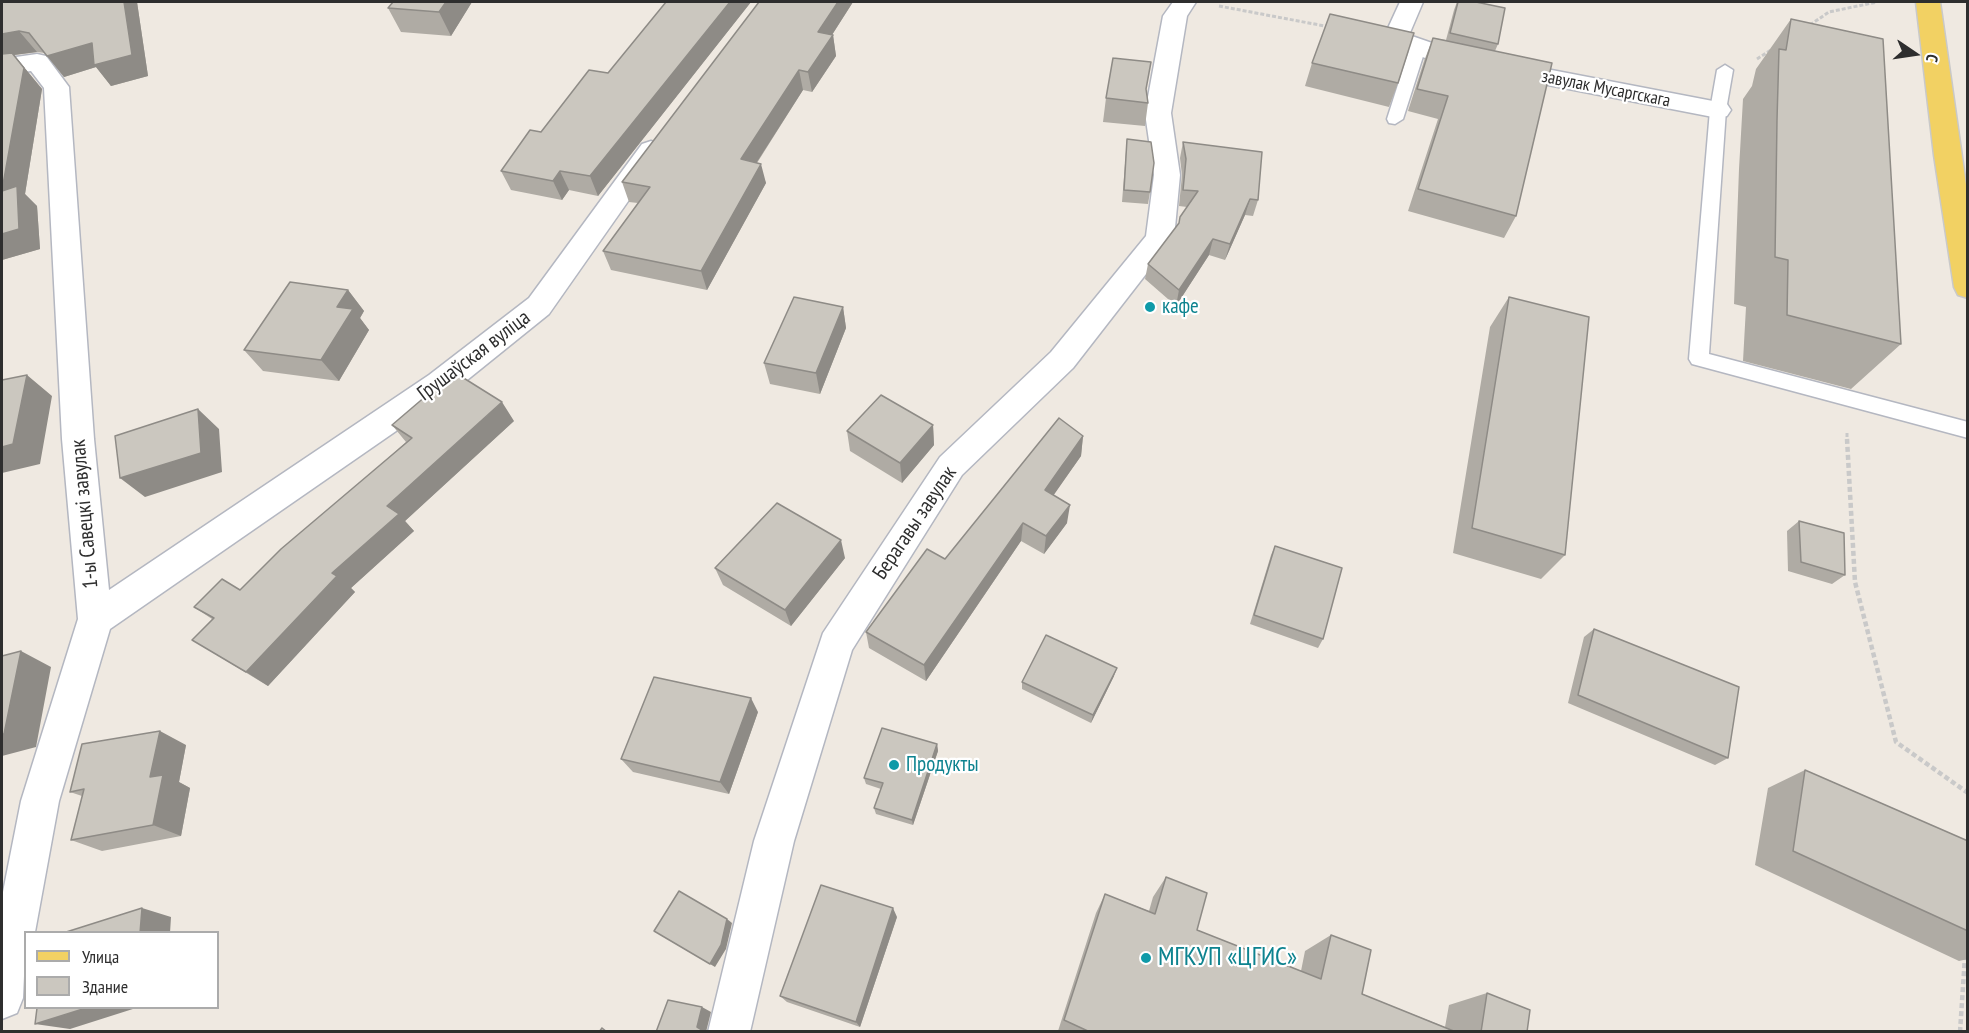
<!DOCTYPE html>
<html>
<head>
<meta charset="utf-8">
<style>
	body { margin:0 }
	#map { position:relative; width:1969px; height:1033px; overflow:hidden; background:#efe9e1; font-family:"PT Sans Narrow",sans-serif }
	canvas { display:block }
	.frame { position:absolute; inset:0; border:3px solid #2e2e2e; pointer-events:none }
	.legend { position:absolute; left:24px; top:931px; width:195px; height:78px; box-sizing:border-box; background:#fff; border:2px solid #ababab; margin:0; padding:8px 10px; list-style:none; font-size:18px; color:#2e2e2e }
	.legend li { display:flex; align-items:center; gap:12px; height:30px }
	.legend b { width:30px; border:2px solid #ababab }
	.north { position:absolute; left:1885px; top:24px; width:60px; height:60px; -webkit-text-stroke:4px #fff; paint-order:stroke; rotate:103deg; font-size:16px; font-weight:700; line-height:24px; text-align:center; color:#2e2e2e }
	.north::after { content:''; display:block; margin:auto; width:21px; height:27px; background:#2e2e2e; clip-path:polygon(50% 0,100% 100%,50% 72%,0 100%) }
</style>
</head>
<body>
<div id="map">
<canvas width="1969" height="1033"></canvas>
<div class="frame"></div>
<ul class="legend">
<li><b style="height:8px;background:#f2d163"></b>Улица</li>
<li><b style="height:16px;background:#cbc7bf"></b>Здание</li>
</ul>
<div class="north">С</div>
</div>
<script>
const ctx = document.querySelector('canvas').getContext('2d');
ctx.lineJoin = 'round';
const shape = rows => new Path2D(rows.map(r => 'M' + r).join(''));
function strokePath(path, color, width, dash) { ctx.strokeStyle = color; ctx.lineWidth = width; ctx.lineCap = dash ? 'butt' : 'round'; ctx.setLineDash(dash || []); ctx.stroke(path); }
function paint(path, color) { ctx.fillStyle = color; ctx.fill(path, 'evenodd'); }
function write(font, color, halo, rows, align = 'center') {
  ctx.font = font + ' "PT Sans Narrow",sans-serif'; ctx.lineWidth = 4.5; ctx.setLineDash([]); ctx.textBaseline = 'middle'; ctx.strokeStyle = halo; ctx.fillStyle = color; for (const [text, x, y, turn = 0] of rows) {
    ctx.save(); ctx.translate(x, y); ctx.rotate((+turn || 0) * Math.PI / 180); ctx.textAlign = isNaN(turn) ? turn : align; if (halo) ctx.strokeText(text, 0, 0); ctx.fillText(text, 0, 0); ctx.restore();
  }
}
const lane = shape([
	[1418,42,1426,47,1403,119,1395,124,1389,123,1387,119,1410,47,1418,42],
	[1725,65,1733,70,1726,110,1709,354,1968,422,1968,438,1692,364,1689,359,1710,110,1717,70,1725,65]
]);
const street = shape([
	[1173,2,1196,2,1187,16,1171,113,1180,175,1174,238,1073,368,962,475,852,650,794,841,750,1032,708,1032,754,841,823,633,940,457,1051,352,1146,236,1154,175,1145,113,1163,16,1173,2],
	[1400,2,1423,2,1409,35,1458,52,1718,102,1727,104,1731,110,1727,116,1718,118,1445,65,1386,44,1383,39,1400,2],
	[37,54,46,56,69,87,94,439,109,590,429,375,529,298,642,144,651,141,660,144,664,150,549,314,451,393,110,629,59,801,35,932,26,932,23,998,17,1013,2,1019,2,897,21,801,78,619,62,439,44,88,31,71,2,75,2,59,37,54]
]);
const primary = shape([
	[1916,2,1940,2,1968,199,1968,298,1958,295,1954,287,1934,155,1916,2]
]);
strokePath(lane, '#b4b7c1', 3);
strokePath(street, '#b4b7c1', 3);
strokePath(primary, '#c9c9c9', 3);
strokePath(shape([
	[1219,6,1330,27],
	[1810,25,1829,12,1877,2],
	[1757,59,1771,50],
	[1847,433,1847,440]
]), '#c9c9c9', 3, [4, 2]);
strokePath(shape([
	[1847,439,1855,582,1896,742,1968,793],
	[1960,1032,1965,956]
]), '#c9c9c9', 4.5, [5, 3]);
paint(lane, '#fff');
paint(street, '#fff');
paint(primary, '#f2d163');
paint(shape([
	[2,2,137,2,148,76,111,86,96,67,64,77,45,53,37,52,14,55,42,89,25,194,37,206,40,249,2,260],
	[472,2,451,36,401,32,388,8],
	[666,2,751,2,598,196,569,190,562,200,511,190,501,171,541,132,608,73],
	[759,2,853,2,832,35,833,35,836,56,812,92,803,90,757,163,766,183,707,290,611,270,603,251,638,203,629,202,622,182],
	[1457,2,1476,2,1498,44,1495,51,1516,216,1504,238,1408,211,1438,119,1408,111,1424,61,1433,38,1446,40,1454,10],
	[1791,19,1901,344,1851,389,1743,361,1746,307,1734,304,1739,169,1743,99,1752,86,1756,69],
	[1312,63,1398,83,1389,107,1305,86],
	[1147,92,1148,103,1145,126,1103,122,1106,98],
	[1127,139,1150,192,1148,204,1122,202,1126,151],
	[1183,142,1258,200,1253,216,1245,215,1225,260,1209,255,1176,306,1145,279,1148,264,1179,224,1187,207,1179,206,1182,175,1180,158],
	[348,290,364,311,360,318,369,330,339,381,263,371,244,350],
	[1509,297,1565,555,1541,579,1453,553,1490,327],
	[843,307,846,328,820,394,770,384,764,363],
	[514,421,405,521,414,531,351,588,355,592,268,686,192,640,212,619,194,607,240,590,406,442,392,425],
	[933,425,934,445,902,483,850,451,847,431],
	[1083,436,1081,456,1053,495,1067,523,1044,554,1021,541,926,681,869,648,866,632,945,559],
	[1799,521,1845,575,1832,584,1788,571,1787,531],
	[1275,546,1323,639,1318,648,1250,624,1271,555],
	[845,558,791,626,723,585,715,568],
	[1594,629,1728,758,1715,765,1568,703,1584,637],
	[1114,676,1091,723,1022,689,1022,682],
	[758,712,729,794,633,772,621,759],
	[937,744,938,751,913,825,876,814,874,808,881,789,866,784,864,778],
	[186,745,179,782,190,788,181,836,102,851,71,840,82,796,70,792],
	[1805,770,1968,841,1968,959,1959,961,1755,865,1768,788],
	[1166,877,1197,930,1301,971,1305,951,1331,935,1362,994,1445,1027,1449,1005,1487,993,1527,1032,1060,1032,1058,1031,1096,913,1105,894,1149,911,1153,897],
	[897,917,860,1027,787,1002,780,996]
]), '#afaba4');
paint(shape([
	[124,2,137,2,148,76,111,86,96,67,64,77,47,56,92,43],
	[446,2,472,2,451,36,439,12],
	[730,2,751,2,598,196,590,176],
	[838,2,853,2,821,52,818,32],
	[19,31,37,52,14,55,42,89,25,194,37,206,40,249,2,260,2,34],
	[833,35,836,56,812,92,808,72],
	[799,70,803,90,746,179,741,159],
	[761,164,766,183,707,290,701,271],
	[560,171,569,190,562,200,553,181],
	[1250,199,1245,215,1225,260,1230,244],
	[1213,239,1209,255,1176,306,1179,290],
	[348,290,364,311,360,318,369,330,339,381,321,360,337,307],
	[843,307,846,328,820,394,816,373],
	[27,375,52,396,40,464,2,473,2,447],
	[502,402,514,421,405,521,414,531,351,588,355,592,268,686,246,672,332,573,387,506],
	[198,409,219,429,222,472,145,497,120,478],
	[933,425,934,445,902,483,900,463],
	[1083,436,1081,456,1044,509,1045,490],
	[1070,505,1067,523,1044,554,1046,536],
	[1023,523,1021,541,926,681,924,665],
	[841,540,845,558,791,626,785,610],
	[21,651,51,667,36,747,2,756,2,734],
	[1117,668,1114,676,1091,723,1093,715],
	[751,698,758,712,729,794,720,782],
	[160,731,186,745,179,782,190,788,181,836,153,825,150,777],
	[937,744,938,751,913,825,912,820],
	[142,908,171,917,170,933,140,933],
	[893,908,897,917,860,1027,856,1022],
	[727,919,732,923,726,949,715,967,710,964],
	[702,1007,711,1012,706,1032,701,1032,697,1027],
	[86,1008,136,1008,70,1029,35,1024]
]), '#8e8b86');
const building = shape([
	[2,2,124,2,132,55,94,65,92,43,47,56,29,33,19,31,2,34,2,2],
	[393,2,446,2,439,12,388,8,393,2],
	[666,2,730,2,590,176,560,171,553,181,501,171,530,130,541,132,589,70,608,73,666,2],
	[759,2,838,2,818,32,833,35,808,72,799,70,741,159,761,164,701,271,603,251,650,187,622,182,759,2],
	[1458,2,1476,2,1505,8,1498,44,1450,33,1458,2],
	[1330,14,1414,33,1398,83,1312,63,1330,14],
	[1791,19,1883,39,1901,344,1787,315,1788,260,1775,257,1777,120,1779,49,1786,50,1791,19],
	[1433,38,1552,63,1516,216,1418,189,1448,96,1417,89,1433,38],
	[12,53,24,68,2,190,2,54,12,53],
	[1113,58,1151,62,1146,89,1148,103,1106,98,1113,58],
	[1127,139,1151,142,1154,163,1150,192,1124,190,1127,139],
	[1183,142,1262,152,1258,200,1250,199,1230,244,1213,239,1179,290,1148,264,1179,223,1180,217,1198,191,1183,190,1186,159,1183,142],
	[17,186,19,229,2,234,2,191,17,186],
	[290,282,348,290,337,307,353,309,321,360,244,350,290,282],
	[794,297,843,307,816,373,764,363,794,297],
	[1509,297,1589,317,1565,555,1472,528,1509,297],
	[454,372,502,402,387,506,399,514,332,573,337,576,246,672,192,640,214,618,194,607,222,579,240,590,281,549,412,438,392,425,454,372],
	[27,375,13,444,2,447,2,380,27,375],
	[881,395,933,425,900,463,847,431,881,395],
	[198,409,201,453,120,478,115,436,198,409],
	[1059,418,1083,436,1045,490,1070,505,1046,536,1023,523,924,665,866,632,927,549,945,559,1059,418],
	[777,503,841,540,785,610,715,568,777,503],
	[1799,521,1844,533,1845,575,1801,562,1799,521],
	[1275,546,1342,568,1323,639,1254,615,1275,546],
	[1594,629,1739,687,1728,758,1578,695,1594,629],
	[1046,635,1117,668,1093,715,1022,682,1046,635],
	[21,651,4,734,2,734,2,656,21,651],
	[654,677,751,698,720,782,621,759,654,677],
	[882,728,937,744,912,820,874,808,883,783,864,778,882,728],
	[160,731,150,777,163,775,153,825,71,840,84,789,70,792,82,744,160,731],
	[1805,770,1968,841,1968,931,1793,851,1805,770],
	[1166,877,1207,893,1197,930,1321,979,1331,935,1371,950,1362,994,1456,1032,1090,1032,1064,1020,1105,894,1155,914,1166,877],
	[821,885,893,908,856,1022,780,996,821,885],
	[679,891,727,919,721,945,710,964,654,931,679,891],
	[142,908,140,933,63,933,142,908],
	[1487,993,1530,1010,1527,1032,1481,1032,1487,993],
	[668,1000,702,1007,697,1027,702,1030,701,1032,656,1032,668,1000],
	[37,1008,86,1008,35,1024,37,1008],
	[602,1028,607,1032,599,1032,602,1028]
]);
paint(building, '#cbc7bf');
strokePath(building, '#8e8b86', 1.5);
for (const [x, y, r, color] of [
	[1150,307,6,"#0f9aa8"],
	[894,765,6,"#0f9aa8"],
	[1146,958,6,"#0f9aa8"]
]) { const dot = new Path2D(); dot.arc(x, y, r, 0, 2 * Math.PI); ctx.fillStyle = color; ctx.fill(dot); strokePath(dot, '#fff', 2); }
write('18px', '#2e2e2e', '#fff', [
	["завулак Мусаргскага",1606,89,11]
]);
write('21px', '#0d838f', '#fff', [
	["кафе",1162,307],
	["Продукты",906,765]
], 'left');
write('21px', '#2e2e2e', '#fff', [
	["Грушаўская вуліца",474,356,-37],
	["1-ы Савецкі завулак",85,514,-95],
	["Берагавы завулак",915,523,-56]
]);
write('26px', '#0d838f', '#fff', [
	["МГКУП «ЦГИС»",1158,958]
], 'left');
</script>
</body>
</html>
